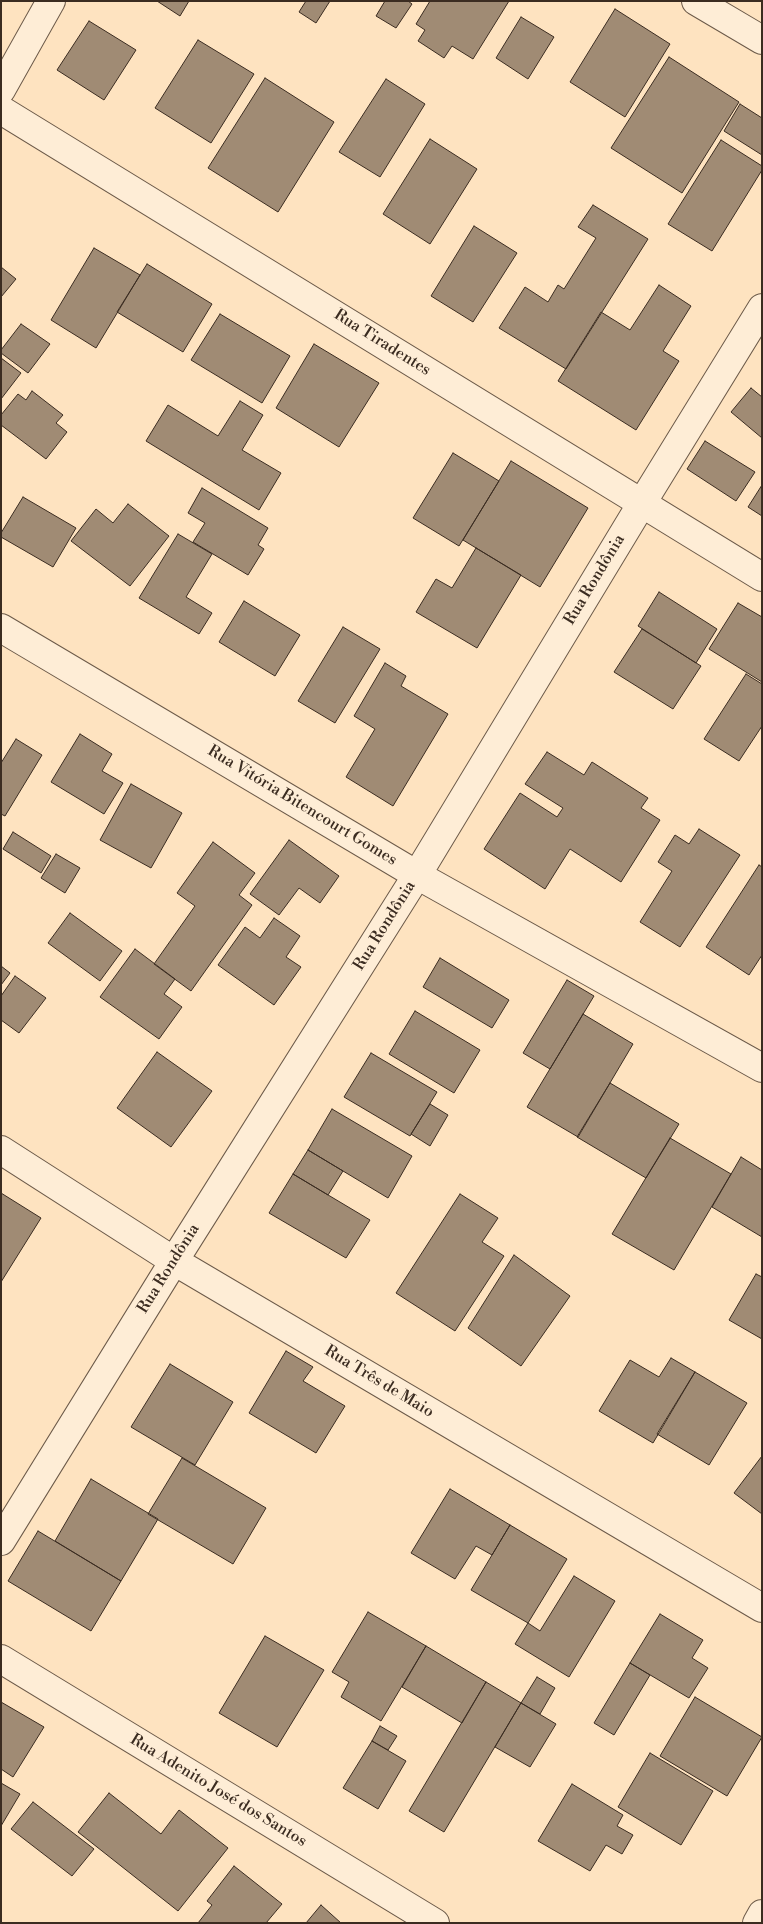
<!DOCTYPE html>
<html>
<head>
<meta charset="utf-8">
<style>
	body { margin:0 }
	#map { position:relative; width:763px; height:1924px; overflow:hidden; background:#fee3c0; font-family:"Libre Bodoni",serif }
	canvas { display:block }
	.frame { position:absolute; inset:0; border:2px solid #3b2c21; pointer-events:none }
</style>
</head>
<body>
<div id="map">
<canvas width="763" height="1924"></canvas>
<div class="frame"></div>
</div>
<script>
const ctx = document.querySelector('canvas').getContext('2d');
ctx.lineJoin = 'round';
function paint(path, color) { ctx.fillStyle = color; ctx.fill(path, 'evenodd'); }
const shape = rows => new Path2D(rows.map(r => 'M' + r).join(''));
function strokePath(path, color, width, dash) { ctx.strokeStyle = color; ctx.lineWidth = width; ctx.lineCap = dash ? 'butt' : 'round'; ctx.setLineDash(dash || []); ctx.stroke(path); }
function write(font, color, halo, rows, align = 'center') {
  ctx.font = font + ' "Libre Bodoni",serif'; ctx.lineWidth = 4; ctx.setLineDash([]); ctx.textBaseline = 'middle'; ctx.strokeStyle = halo; ctx.fillStyle = color; for (const [text, x, y, turn = 0] of rows) {
    ctx.save(); ctx.translate(x, y); ctx.rotate((+turn || 0) * Math.PI / 180); ctx.textAlign = isNaN(turn) ? turn : align; if (halo) ctx.strokeText(text, 0, 0); ctx.fillText(text, 0, 0); ctx.restore();
  }
}
const building = shape([
	[157,1,189,1,180,16,157,1],
	[306,1,330,1,316,23,299,12,306,1],
	[385,1,408,1,412,4,396,28,376,16,385,1],
	[430,1,509,1,473,59,452,46,444,58,418,41,425,30,416,24,430,1],
	[615,9,670,44,625,117,570,82,615,9],
	[521,17,554,37,528,79,496,58,521,17],
	[89,21,136,50,104,100,57,70,89,21],
	[198,40,254,74,211,143,155,108,198,40],
	[669,57,739,102,682,193,611,148,669,57],
	[265,78,334,122,278,212,208,168,265,78],
	[386,79,425,104,380,177,339,152,386,79],
	[740,104,762,118,762,155,724,131,740,104],
	[430,139,477,169,430,244,383,214,430,139],
	[721,140,762,166,762,170,712,251,668,224,721,140],
	[593,205,648,239,566,369,499,328,525,287,548,302,558,285,564,289,596,238,578,227,593,205],
	[474,226,517,253,473,322,431,296,474,226],
	[94,248,140,275,96,348,51,320,94,248],
	[147,264,212,304,183,352,117,312,147,264],
	[1,267,16,279,1,297,1,267],
	[659,285,691,306,663,351,679,361,636,430,558,381,601,312,630,330,659,285],
	[220,314,290,356,262,403,191,360,220,314],
	[21,324,50,344,28,373,1,353,1,350,21,324],
	[314,344,379,383,339,447,276,408,314,344],
	[1,358,21,373,1,399,1,358],
	[751,388,762,397,762,438,731,412,751,388],
	[32,391,63,415,56,423,67,432,46,459,1,425,1,415,18,394,26,400,32,391],
	[240,401,263,415,242,450,281,473,259,510,146,441,168,405,218,436,240,401],
	[705,441,755,472,736,501,687,469,705,441],
	[453,453,499,481,459,546,413,518,453,453],
	[511,461,588,508,540,587,463,540,511,461],
	[762,485,762,516,748,507,762,485],
	[202,488,268,528,258,545,264,549,248,575,193,542,205,523,188,513,202,488],
	[23,497,76,528,53,567,1,537,1,533,23,497],
	[128,504,169,536,130,586,71,541,96,509,113,523,128,504],
	[178,534,212,554,186,597,212,613,199,634,139,598,178,534],
	[476,548,521,575,477,648,416,612,436,579,452,588,476,548],
	[659,592,717,629,696,663,638,626,659,592],
	[244,601,300,635,275,676,219,642,244,601],
	[738,603,762,617,762,682,709,649,738,603],
	[343,627,380,649,335,723,298,701,343,627],
	[642,629,701,666,673,709,614,672,642,629],
	[385,663,406,676,401,686,448,714,393,806,346,777,375,729,354,716,385,663],
	[746,674,762,684,762,726,739,761,704,739,746,674],
	[80,734,112,754,102,771,123,783,104,814,51,782,80,734],
	[16,739,42,755,5,816,1,814,1,763,16,739],
	[547,752,584,775,592,762,648,798,641,808,660,820,621,882,570,849,545,889,484,849,520,793,557,817,563,808,525,784,547,752],
	[131,784,182,813,151,868,100,840,131,784],
	[699,829,740,855,680,947,640,922,672,871,658,862,675,835,689,844,699,829],
	[13,832,51,856,41,873,3,849,13,832],
	[289,840,339,876,320,903,299,888,279,915,250,894,289,840],
	[213,842,255,873,239,895,252,905,191,991,154,964,195,906,177,893,213,842],
	[56,854,80,868,65,893,41,878,56,854],
	[759,865,762,867,762,955,749,975,706,947,759,865],
	[70,913,122,951,100,981,48,943,70,913],
	[274,918,300,936,286,957,301,967,274,1005,218,965,245,927,260,938,274,918],
	[135,949,175,979,164,994,182,1007,159,1039,100,997,135,949],
	[440,958,509,1000,492,1028,423,987,440,958],
	[1,966,10,973,1,985,1,966],
	[15,976,46,998,19,1033,1,1020,1,996,15,976],
	[567,980,594,996,550,1069,523,1053,567,980],
	[415,1011,480,1050,454,1093,389,1054,415,1011],
	[583,1014,633,1044,578,1137,527,1107,583,1014],
	[157,1052,212,1091,171,1147,117,1108,157,1052],
	[371,1053,437,1092,410,1136,344,1097,371,1053],
	[610,1083,679,1124,646,1178,577,1137,610,1083],
	[430,1104,448,1115,430,1146,411,1134,430,1104],
	[332,1109,412,1156,388,1198,308,1150,332,1109],
	[670,1138,731,1174,674,1270,612,1234,670,1138],
	[308,1150,343,1171,328,1195,293,1174,308,1150],
	[741,1157,762,1170,762,1237,712,1207,741,1157],
	[293,1174,370,1220,346,1258,269,1213,293,1174],
	[1,1193,41,1218,1,1282,1,1193],
	[460,1194,498,1218,482,1242,504,1256,455,1331,396,1293,460,1194],
	[514,1255,570,1296,521,1366,468,1328,514,1255],
	[756,1274,762,1277,762,1339,729,1320,756,1274],
	[286,1351,313,1367,303,1381,345,1406,316,1453,249,1413,286,1351],
	[671,1358,695,1372,653,1443,599,1411,630,1360,659,1377,671,1358],
	[170,1364,233,1402,195,1465,131,1427,170,1364],
	[695,1372,747,1403,709,1465,657,1434,695,1372],
	[762,1456,762,1514,734,1493,762,1456],
	[182,1458,266,1508,233,1564,148,1514,182,1458],
	[91,1479,158,1519,121,1581,55,1541,91,1479],
	[450,1489,510,1525,492,1555,476,1546,455,1579,411,1553,450,1489],
	[510,1525,567,1559,528,1623,471,1590,510,1525],
	[38,1531,121,1581,91,1631,8,1581,38,1531],
	[574,1576,615,1601,569,1677,515,1644,528,1623,540,1631,574,1576],
	[368,1612,426,1646,381,1721,341,1697,349,1682,332,1672,368,1612],
	[660,1614,703,1640,692,1658,708,1668,689,1698,630,1663,660,1614],
	[265,1636,324,1670,277,1747,219,1713,265,1636],
	[426,1646,486,1682,462,1723,402,1687,426,1646],
	[630,1663,650,1675,614,1735,594,1723,630,1663],
	[537,1677,555,1688,540,1714,521,1703,537,1677],
	[486,1682,521,1703,444,1832,409,1811,486,1682],
	[695,1697,762,1737,727,1796,660,1756,695,1697],
	[1,1702,44,1727,13,1777,1,1769,1,1702],
	[521,1703,556,1724,530,1767,495,1747,521,1703],
	[380,1726,397,1736,388,1750,372,1741,380,1726],
	[372,1741,406,1761,378,1809,343,1788,372,1741],
	[650,1753,713,1791,681,1845,618,1807,650,1753],
	[1,1783,20,1794,1,1826,1,1783],
	[572,1784,623,1815,617,1826,633,1835,622,1854,606,1845,590,1871,538,1841,572,1784],
	[109,1793,161,1834,179,1810,228,1848,178,1911,78,1832,109,1793],
	[33,1802,94,1849,72,1876,11,1829,33,1802],
	[234,1866,282,1904,266,1923,198,1923,212,1905,207,1901,234,1866],
	[321,1905,341,1923,306,1923,321,1905]
]);
paint(building, '#a08b74');
strokePath(building, '#3b2c21', 1);
const street = shape([
	[696,1,762,40],
	[1,90,51,1],
	[1,110,762,577],
	[1,628,417,875,762,1068],
	[1,1150,174,1261,762,1608],
	[1,1541,174,1261,417,875,642,503,762,308],
	[1,1659,435,1923],
	[757,1923,762,1914]
]);
strokePath(street, '#6c5a49', 30);
strokePath(street, '#feedd6', 28);
write('16px', '#3b2c21', '#feedd6', [
	["Rua Tiradentes",382,343,32],
	["Rua Rondônia",595,580,-59],
	["Rua Vitória Bitencourt Gomes",302,806,31],
	["Rua Rondônia",385,926,-58],
	["Rua Rondônia",169,1269,-58],
	["Rua Três de Maio",379,1382,31],
	["Rua Adenito José dos Santos",218,1791,31]
]);
</script>
</body>
</html>
